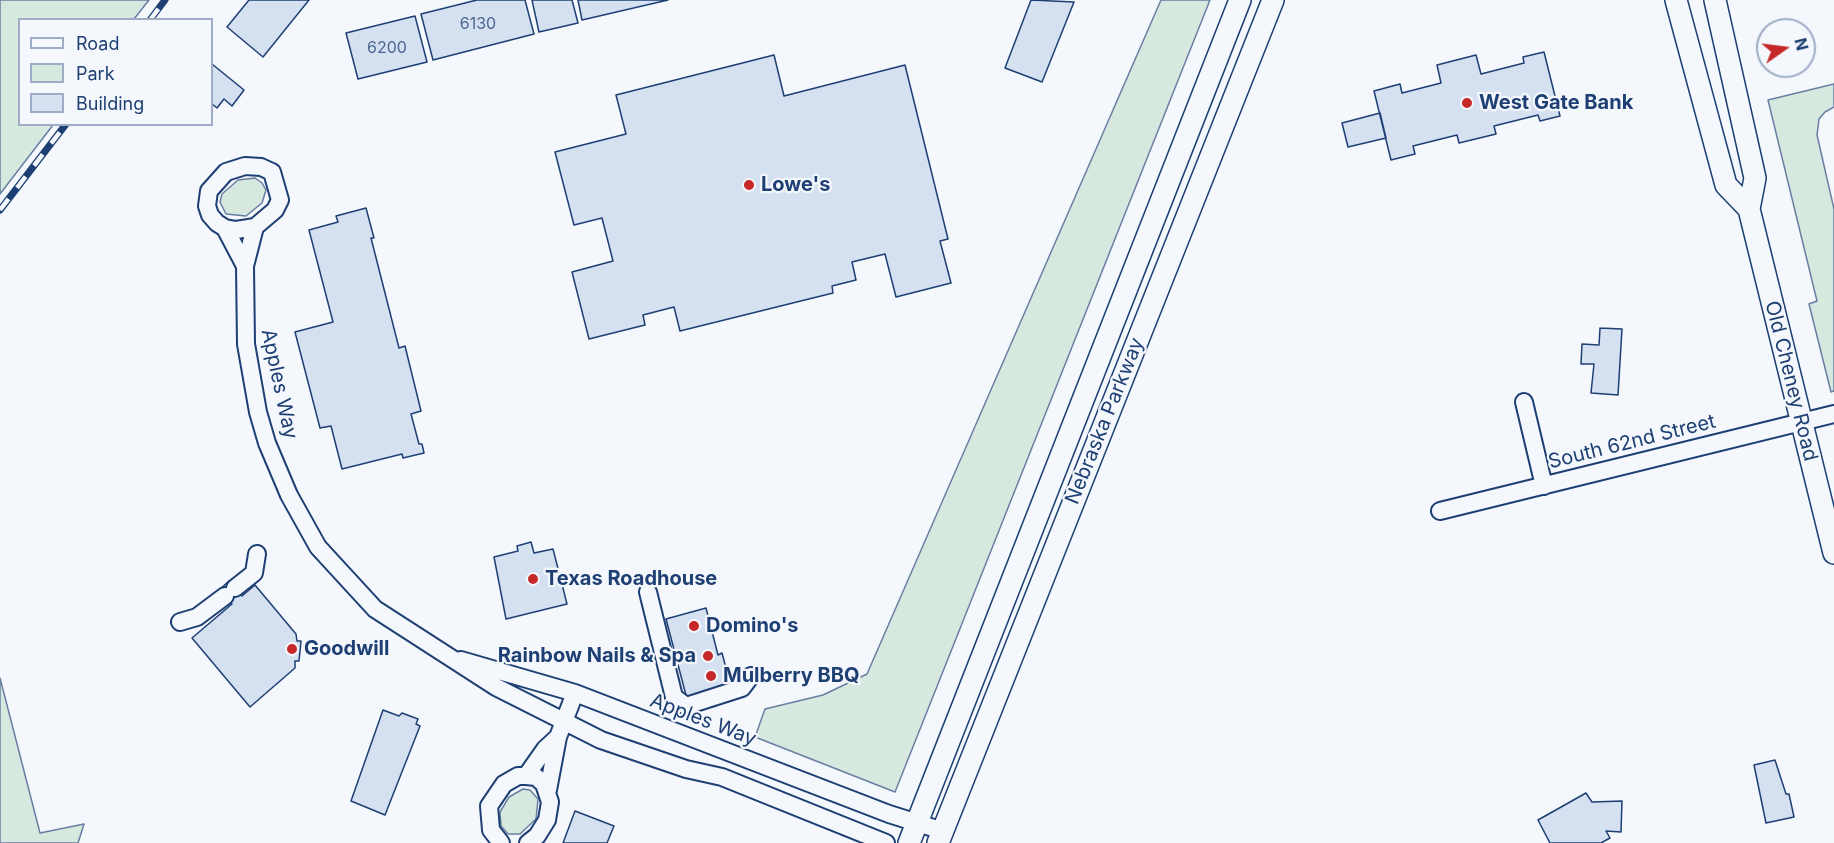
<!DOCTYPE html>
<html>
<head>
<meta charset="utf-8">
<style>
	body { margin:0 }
	#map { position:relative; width:1834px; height:843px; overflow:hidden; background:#f4f7fb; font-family:Inter,sans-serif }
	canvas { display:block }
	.legend { position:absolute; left:18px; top:18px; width:195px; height:108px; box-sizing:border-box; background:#f4f7fb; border:2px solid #9eadc5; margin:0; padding:8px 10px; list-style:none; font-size:18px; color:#1d3f73 }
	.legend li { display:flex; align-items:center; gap:12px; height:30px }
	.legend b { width:30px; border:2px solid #9eadc5 }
	.north { position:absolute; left:1756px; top:18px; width:60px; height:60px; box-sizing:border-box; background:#f4f7fb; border:2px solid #9eadc5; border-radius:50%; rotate:76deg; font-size:16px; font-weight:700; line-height:24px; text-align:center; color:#1d3f73 }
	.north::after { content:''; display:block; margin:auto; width:21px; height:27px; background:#c62828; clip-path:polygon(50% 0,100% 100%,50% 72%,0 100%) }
</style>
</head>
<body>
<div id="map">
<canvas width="1834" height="843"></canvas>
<ul class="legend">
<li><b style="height:8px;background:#f4f7fb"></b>Road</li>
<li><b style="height:16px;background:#d7e8df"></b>Park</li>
<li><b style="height:16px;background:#d5e0f0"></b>Building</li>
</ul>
<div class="north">N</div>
</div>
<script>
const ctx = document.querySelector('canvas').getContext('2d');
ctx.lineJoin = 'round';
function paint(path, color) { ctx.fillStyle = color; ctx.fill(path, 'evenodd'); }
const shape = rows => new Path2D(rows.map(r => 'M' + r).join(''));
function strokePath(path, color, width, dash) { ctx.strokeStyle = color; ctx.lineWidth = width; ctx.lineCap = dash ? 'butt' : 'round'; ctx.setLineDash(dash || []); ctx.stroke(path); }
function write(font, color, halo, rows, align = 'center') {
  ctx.font = font + ' Inter,sans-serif'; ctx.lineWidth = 4.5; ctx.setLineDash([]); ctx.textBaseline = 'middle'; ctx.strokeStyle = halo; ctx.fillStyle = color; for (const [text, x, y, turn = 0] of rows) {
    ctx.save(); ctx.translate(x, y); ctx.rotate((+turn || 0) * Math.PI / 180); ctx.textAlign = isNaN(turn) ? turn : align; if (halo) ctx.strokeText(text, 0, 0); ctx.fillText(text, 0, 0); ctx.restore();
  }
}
const green = shape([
	[0,0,149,0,134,19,20,20,20,124,53,125,0,194,0,0],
	[1161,0,1210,0,895,792,755,737,765,709,823,695,867,674,1161,0],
	[1834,84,1834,107,1825,112,1819,119,1817,135,1834,209,1834,391,1831,392,1809,304,1817,301,1768,100,1834,84],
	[255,178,262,183,266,190,262,203,246,216,226,214,220,202,222,194,238,180,255,178],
	[0,678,40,833,84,824,78,843,0,843,0,678],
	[523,789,530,790,538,799,536,819,520,834,508,834,501,826,500,812,509,797,523,789]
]);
paint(green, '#d7e8df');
strokePath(green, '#687fa3', 1.5);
const building = shape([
	[249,0,309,0,263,57,227,27,249,0],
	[477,0,525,0,534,34,433,60,421,14,477,0],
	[532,0,572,0,578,23,539,32,532,0],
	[578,0,668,0,582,20,578,0],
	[1031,0,1074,2,1042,82,1005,68,1031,0],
	[415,16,427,62,358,79,346,33,415,16],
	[1544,52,1560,116,1540,121,1538,115,1494,126,1496,134,1459,143,1457,135,1413,146,1415,154,1391,160,1374,91,1400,84,1402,93,1441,83,1437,65,1476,55,1481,74,1524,63,1523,57,1544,52],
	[774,55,784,96,905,65,948,239,940,241,951,283,896,297,885,254,852,262,856,280,832,286,833,293,680,331,674,307,643,315,645,325,589,339,572,272,613,261,602,218,574,225,555,152,626,134,616,95,774,55],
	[212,64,244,90,232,106,224,99,217,108,212,104,212,64],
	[1380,113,1386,138,1348,147,1342,123,1380,113],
	[366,208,374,238,371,238,399,348,405,346,421,411,411,414,419,444,422,444,424,453,403,458,402,454,342,469,331,426,320,428,295,332,333,322,309,230,338,222,336,216,366,208],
	[1600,328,1622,329,1618,395,1591,393,1594,364,1581,364,1582,344,1599,345,1600,328],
	[531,542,534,553,553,549,567,604,506,619,494,557,518,551,517,546,531,542],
	[229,581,242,596,255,585,296,634,297,641,301,641,299,661,295,661,295,668,250,707,192,638,232,604,219,590,229,581],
	[706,608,718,655,722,653,730,683,725,685,726,689,687,699,666,619,706,608],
	[383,710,399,716,402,713,418,719,416,724,420,726,385,815,351,801,383,710],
	[1775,760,1786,794,1789,794,1794,817,1766,823,1754,765,1775,760],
	[1586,793,1592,802,1622,801,1621,832,1606,831,1610,838,1601,843,1550,843,1538,820,1586,793],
	[575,811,614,826,607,843,563,843,575,811]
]);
paint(building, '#d5e0f0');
strokePath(building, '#1d3f73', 1.5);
const minor = shape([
	[245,166,261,167,272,172,280,200,275,210,255,227,236,230,225,228,217,223,210,215,207,206,209,191,226,172,245,166],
	[255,227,245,266,246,344,258,412,267,443,289,495,318,547,375,609,496,687,601,740,686,769,722,777,886,843],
	[225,228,245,266],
	[1524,402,1544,486],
	[1440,511,1834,414],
	[235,588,254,573,257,554],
	[648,592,674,697,686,706,742,688,751,676],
	[180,622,197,617,225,596],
	[461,660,575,693,889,814,943,831],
	[526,776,545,749,558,737],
	[548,790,558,737,575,693],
	[501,843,491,830,489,806,504,784,518,776,526,776,536,777,544,784,550,802,547,820,537,836,528,843]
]);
const major = shape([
	[1676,0,1726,185,1749,209],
	[1715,0,1755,178,1749,209,1834,553],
	[909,843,1240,0],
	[938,843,1273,0]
]);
strokePath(minor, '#1d3f73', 20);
strokePath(major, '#1d3f73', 24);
strokePath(minor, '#f4f7fb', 16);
strokePath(major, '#f4f7fb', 21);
const rail = shape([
	[150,20,165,0],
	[0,210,66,124]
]);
strokePath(rail, '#1d3f73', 7);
strokePath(rail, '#f4f7fb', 4.5, [14]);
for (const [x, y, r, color] of [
	[1467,103,6,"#c62828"],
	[749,185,6,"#c62828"],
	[533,579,6,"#c62828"],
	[694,626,6,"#c62828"],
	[292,649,6,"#c62828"],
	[708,656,6,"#c62828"],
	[711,676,6,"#c62828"]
]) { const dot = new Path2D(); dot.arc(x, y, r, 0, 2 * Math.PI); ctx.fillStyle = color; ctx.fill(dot); strokePath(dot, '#f4f7fb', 2); }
write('16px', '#4b6792', null, [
	["6130",478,24],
	["6200",387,48]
]);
write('bold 20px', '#1d3f73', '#f4f7fb', [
	["West Gate Bank",1479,103],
	["Lowe's",761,185],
	["Texas Roadhouse",545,579],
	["Domino's",706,626],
	["Goodwill",304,649],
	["Rainbow Nails & Spa",696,656,"right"],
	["Mulberry BBQ",723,676]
], 'left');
write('20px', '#1d3f73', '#f4f7fb', [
	["Old Cheney Road",1791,381,76],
	["Apples Way",279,384,78],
	["Nebraska Parkway",1105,421,-68],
	["South 62nd Street",1632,442,-14],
	["Apples Way",703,720,21]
]);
</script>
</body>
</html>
